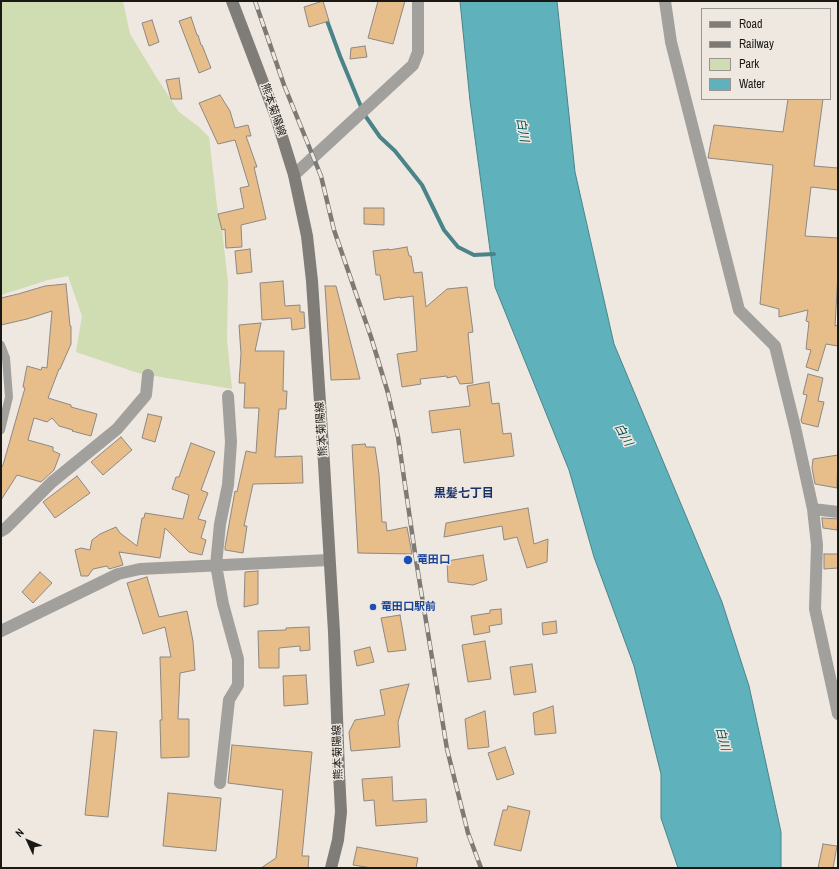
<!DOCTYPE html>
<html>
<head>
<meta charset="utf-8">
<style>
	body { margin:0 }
	#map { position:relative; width:839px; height:869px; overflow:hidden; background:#eee8e1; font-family:"Archivo Narrow",sans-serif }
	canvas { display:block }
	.frame { position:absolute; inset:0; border:2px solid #1a1815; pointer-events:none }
	.legend { position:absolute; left:701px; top:8px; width:130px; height:92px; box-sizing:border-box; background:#eee8e1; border:1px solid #99958f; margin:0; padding:5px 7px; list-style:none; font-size:12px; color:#1a1815 }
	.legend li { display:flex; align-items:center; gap:8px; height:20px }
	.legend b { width:20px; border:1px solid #99958f }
	.north { position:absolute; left:8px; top:821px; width:40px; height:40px; -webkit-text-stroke:3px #eee8e1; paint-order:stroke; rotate:314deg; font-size:11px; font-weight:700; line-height:16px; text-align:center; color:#1a1815 }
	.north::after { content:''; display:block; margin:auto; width:14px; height:18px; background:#1a1815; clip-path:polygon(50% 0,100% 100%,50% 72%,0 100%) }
</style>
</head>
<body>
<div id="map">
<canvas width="839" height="869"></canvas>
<div class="frame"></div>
<ul class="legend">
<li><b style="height:5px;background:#807d78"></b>Road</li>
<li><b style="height:5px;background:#7d7974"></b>Railway</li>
<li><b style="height:11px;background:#d0dcb1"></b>Park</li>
<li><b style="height:11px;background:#5fb2bb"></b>Water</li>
</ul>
<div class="north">N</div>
</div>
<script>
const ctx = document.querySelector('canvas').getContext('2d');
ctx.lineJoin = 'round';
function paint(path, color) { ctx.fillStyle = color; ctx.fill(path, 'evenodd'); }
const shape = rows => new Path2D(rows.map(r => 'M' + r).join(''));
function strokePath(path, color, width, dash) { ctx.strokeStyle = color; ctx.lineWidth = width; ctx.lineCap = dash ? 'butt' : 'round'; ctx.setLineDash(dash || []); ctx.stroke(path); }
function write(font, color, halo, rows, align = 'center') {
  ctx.font = font + ' "Archivo Narrow","Noto Sans JP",sans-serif'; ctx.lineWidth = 3; ctx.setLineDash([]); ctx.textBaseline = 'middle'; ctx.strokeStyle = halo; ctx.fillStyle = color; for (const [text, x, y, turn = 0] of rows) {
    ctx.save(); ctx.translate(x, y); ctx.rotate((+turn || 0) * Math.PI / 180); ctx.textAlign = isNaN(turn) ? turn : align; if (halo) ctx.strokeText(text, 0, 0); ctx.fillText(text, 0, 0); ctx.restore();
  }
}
paint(shape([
	[1,1,123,1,130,34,155,75,179,112,199,127,209,137,218,214,222,230,228,282,227,340,232,389,138,373,76,352,82,316,68,276,48,280,1,295]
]), '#d0dcb1');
const water = shape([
	[460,1,557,1,575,172,614,344,722,602,749,686,781,832,781,868,678,868,661,818,661,774,634,666,594,557,569,470,495,287,470,101,460,1]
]);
paint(water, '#5fb2bb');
strokePath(water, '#4a8489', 1);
strokePath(shape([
	[326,18,340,56,364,114,380,137,395,151,422,185,444,230,458,247,474,255,494,254]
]), '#4a8489', 4);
const building = shape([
	[323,1,329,21,309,27,304,7,323,1],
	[378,1,405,1,393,44,368,38,378,1],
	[191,17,197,35,198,35,201,45,202,45,211,68,199,73,179,21,191,17],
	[152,20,159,42,149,46,142,23,152,20],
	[365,46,367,57,350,59,351,48,365,46],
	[179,78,182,99,171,99,166,80,179,78],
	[220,95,230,111,235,128,248,125,251,136,246,136,257,167,254,167,266,219,241,225,242,247,226,248,225,229,222,230,218,214,244,208,240,188,249,186,235,140,218,144,199,103,220,95],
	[788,99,823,99,814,166,838,168,838,190,811,187,805,236,838,238,838,274,835,326,838,325,838,346,826,344,818,371,806,367,811,350,806,349,809,322,806,321,808,310,779,317,779,309,760,304,773,165,708,158,714,125,783,132,788,99],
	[364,208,384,208,384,225,364,224,364,208],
	[407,247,409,256,411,256,414,273,422,272,426,307,447,289,467,287,473,332,468,333,473,383,460,384,456,376,447,378,447,376,420,379,421,384,402,387,397,354,417,351,413,296,400,298,400,297,384,300,380,275,376,275,373,251,389,249,389,250,407,247],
	[250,249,252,272,237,274,235,251,250,249],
	[283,281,285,306,300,305,300,312,304,312,305,328,292,330,291,318,262,320,260,283,283,281],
	[66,284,70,326,71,326,71,344,60,369,59,369,48,398,71,405,71,407,97,414,91,436,72,431,73,430,59,426,52,418,47,422,34,418,28,440,53,447,53,451,60,454,54,470,41,482,17,475,1,500,1,468,3,465,25,388,23,387,27,366,41,370,42,367,47,368,52,311,27,319,1,325,1,298,18,294,45,286,66,284],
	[325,286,336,286,360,379,331,380,325,286],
	[261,323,255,351,284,351,283,391,287,391,286,409,279,409,275,457,302,456,303,483,253,484,244,526,247,526,243,553,225,550,225,547,235,491,237,492,246,451,256,453,259,408,244,408,245,383,239,383,241,354,239,325,261,323],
	[808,374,823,378,818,401,824,402,818,427,802,423,801,420,807,395,803,394,808,374],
	[489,382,492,404,499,403,503,434,511,433,514,456,464,463,460,429,432,433,429,411,470,406,467,386,489,382],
	[148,414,162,417,155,442,142,438,148,414],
	[121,437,132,450,103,475,91,462,121,437],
	[191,443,215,452,201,490,208,493,198,519,206,521,201,538,206,540,202,555,189,552,165,528,160,558,119,552,123,565,109,569,107,566,93,569,88,576,81,576,75,550,81,548,90,550,92,540,100,534,116,527,120,533,137,546,142,518,144,518,145,513,183,519,189,495,172,489,176,477,179,477,191,443],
	[365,444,366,447,375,447,379,474,382,522,386,522,387,531,407,527,412,554,358,553,352,445,365,444],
	[838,455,837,488,815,484,812,468,813,459,838,455],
	[77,476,90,493,55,518,43,502,77,476],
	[528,508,534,544,548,539,547,562,527,568,517,537,504,540,502,526,444,537,446,523,528,508],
	[822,518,838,519,837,530,823,528,822,518],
	[824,554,838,554,838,568,824,569,824,554],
	[483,555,487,580,473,585,448,582,447,561,483,555],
	[258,571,258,604,244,607,245,572,258,571],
	[40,572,52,583,33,603,22,592,40,572],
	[147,577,159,617,187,611,193,641,195,670,180,673,178,719,189,719,189,757,161,758,160,720,162,720,160,657,171,657,165,627,143,634,127,583,147,577],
	[501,609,502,624,489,626,490,632,474,635,471,616,490,613,490,610,501,609],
	[400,615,406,650,388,652,381,618,400,615],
	[556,621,557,633,543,635,542,623,556,621],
	[309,627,310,650,300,651,300,646,279,648,279,668,259,668,258,631,286,630,286,628,309,627],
	[485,641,491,679,468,682,462,645,485,641],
	[370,647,374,662,357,666,354,651,370,647],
	[532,664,536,692,514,695,510,667,532,664],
	[306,675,308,704,284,706,283,676,306,675],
	[409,684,398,722,400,747,351,751,349,732,355,720,385,715,380,690,409,684],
	[553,706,556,733,535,735,533,713,553,706],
	[485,711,489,747,468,749,465,719,485,711],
	[94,730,117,732,108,817,85,815,94,730],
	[232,745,312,752,302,856,309,856,308,868,261,868,276,858,283,790,228,783,232,745],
	[505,747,514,774,497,780,488,753,505,747],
	[392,777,393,801,426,799,427,822,376,826,374,800,364,801,362,779,392,777],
	[168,793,221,798,216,851,163,846,168,793],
	[508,806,530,811,521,851,494,845,503,810,507,810,508,806],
	[823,844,837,846,833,868,818,868,823,844],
	[357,847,418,858,416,868,372,868,353,865,357,847]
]);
paint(building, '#e7bd8a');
strokePath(building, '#8e8882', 1);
strokePath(shape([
	[1,345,6,358,9,397,1,430]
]), '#a2a09d', 8);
strokePath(shape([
	[665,1,671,42,739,310,775,346,795,427,813,509,817,545,815,609,838,714],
	[294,175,413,65,418,52,418,1],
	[813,509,838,512],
	[1,531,6,528,52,482,117,429,146,395,148,375],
	[1,631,118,574,140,569,329,560],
	[220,783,229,700,238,685,238,659,223,604,216,565,220,524,228,485,231,442,228,396]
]), '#a2a09d', 12);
strokePath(shape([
	[232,1,275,114,294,175,307,236,312,281,324,463,334,632,339,773,341,812,338,840,331,868]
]), '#807d78', 12);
const rail = shape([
	[255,1,284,85,321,176,334,230,371,337,388,393,398,437,416,560,447,749,468,833,481,868]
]);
strokePath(rail, '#7d7974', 4.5);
strokePath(rail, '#eee8e1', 3, [9]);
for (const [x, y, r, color] of [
	[408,560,5,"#1a4fb4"],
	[373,607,4,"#1a4fb4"]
]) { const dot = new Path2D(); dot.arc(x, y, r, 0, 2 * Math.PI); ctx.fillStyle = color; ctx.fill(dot); strokePath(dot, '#eee8e1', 1.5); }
write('11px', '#1a1815', '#eee8e1', [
	["熊本菊陽線",273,110,71],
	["熊本菊陽線",322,429,-94],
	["熊本菊陽線",338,752,-92]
]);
write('bold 11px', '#164399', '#eee8e1', [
	["竜田口",417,560],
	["竜田口駅前",381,607]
], 'left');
write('italic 12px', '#005057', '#eee8e1', [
	["白川",522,130,80],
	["白川",623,435,60],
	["白川",722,739,76]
]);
write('bold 12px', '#183167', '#eee8e1', [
	["黒髪七丁目",464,494]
]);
</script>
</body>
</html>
